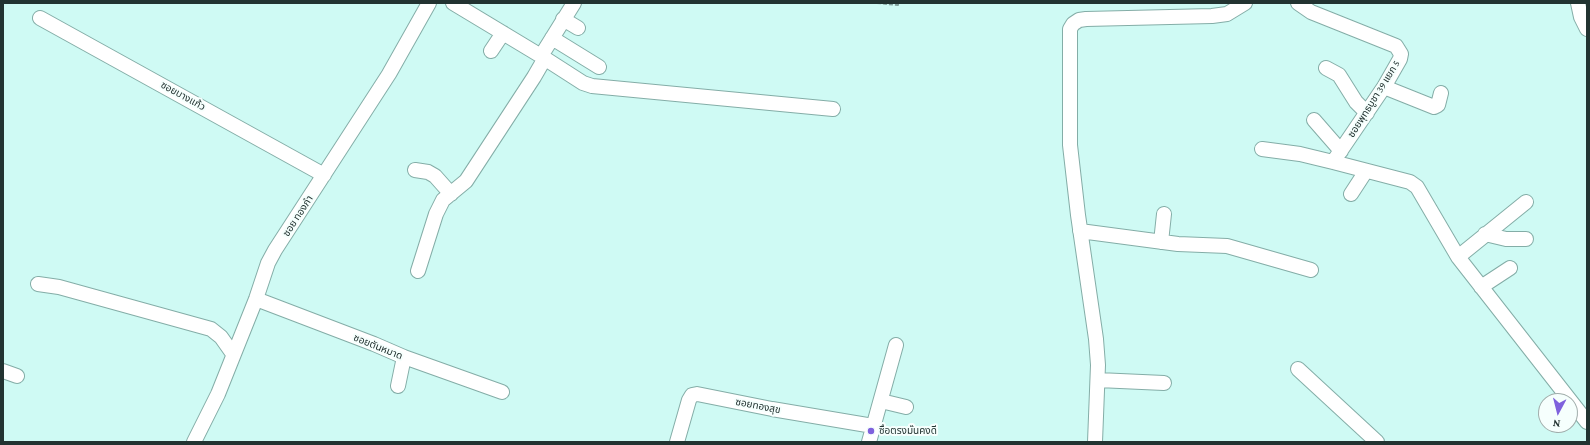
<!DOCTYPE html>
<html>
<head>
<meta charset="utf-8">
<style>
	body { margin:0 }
	#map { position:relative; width:1590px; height:445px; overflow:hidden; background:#cffaf4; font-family:"Crimson Pro",serif }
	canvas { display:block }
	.frame { position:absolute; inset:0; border:4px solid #223331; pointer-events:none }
	.north { position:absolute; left:1538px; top:393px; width:40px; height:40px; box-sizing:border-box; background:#f6fffd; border:1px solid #a1adab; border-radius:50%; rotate:187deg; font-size:11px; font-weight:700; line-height:16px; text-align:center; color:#223331 }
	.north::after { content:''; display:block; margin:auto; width:14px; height:18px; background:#7f62dd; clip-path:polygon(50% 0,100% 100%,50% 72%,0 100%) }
</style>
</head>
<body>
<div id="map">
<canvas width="1590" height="445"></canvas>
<div class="frame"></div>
<div class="north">N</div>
</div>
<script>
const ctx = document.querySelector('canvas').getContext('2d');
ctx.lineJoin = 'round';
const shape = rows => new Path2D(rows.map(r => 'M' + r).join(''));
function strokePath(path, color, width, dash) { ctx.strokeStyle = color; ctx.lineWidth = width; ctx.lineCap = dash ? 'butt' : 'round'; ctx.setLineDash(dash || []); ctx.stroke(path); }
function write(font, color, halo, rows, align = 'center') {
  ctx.font = font + ' "Crimson Pro","Noto Sans Thai",serif'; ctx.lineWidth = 4; ctx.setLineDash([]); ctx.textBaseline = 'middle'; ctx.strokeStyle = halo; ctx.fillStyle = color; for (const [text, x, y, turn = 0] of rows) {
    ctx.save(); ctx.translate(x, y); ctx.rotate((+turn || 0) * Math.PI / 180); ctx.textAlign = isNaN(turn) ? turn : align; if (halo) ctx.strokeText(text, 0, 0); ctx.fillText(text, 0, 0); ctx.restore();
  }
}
const minor = shape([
	[453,3,541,56,583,83,592,86,833,109],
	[1298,3,1311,12,1396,46,1401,54,1400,59,1384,87,1333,162],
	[1578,3,1581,17,1587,29],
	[40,18,324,175],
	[563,19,578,28],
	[552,38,599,67],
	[491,51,503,33],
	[541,56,574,3],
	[1326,68,1339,75,1356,102,1367,113],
	[1384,87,1434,107,1438,105,1441,93],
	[1314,120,1341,151],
	[1262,149,1300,154,1333,162,1410,182,1417,187,1458,257,1587,422],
	[415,170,428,172,435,176,451,194],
	[1351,194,1366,171],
	[1080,231,1178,244,1227,246,1311,270],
	[1485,234,1506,239,1526,239],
	[1161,242,1164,214],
	[1458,257,1526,202],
	[418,271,436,214,443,200,466,181,534,77,545,58],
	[38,284,59,287,211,329,221,337,233,354],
	[1481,287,1510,268],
	[256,299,374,344,404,357,502,392],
	[1298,369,1377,442],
	[3,371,17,376],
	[1098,380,1164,383],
	[398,386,404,357],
	[881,401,906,407],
	[194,442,218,394,256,299,268,263,275,250,389,74,429,3],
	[677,442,689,400,692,395,697,394,772,409,873,426],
	[869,442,896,345],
	[1095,442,1098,365,1096,339,1078,215,1070,145,1070,29,1073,24,1079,20,1086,19,1212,16,1227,14,1245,3]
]);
strokePath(minor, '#84ada7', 16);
strokePath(shape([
	[877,3,898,5,898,3]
]), '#809f9b', 2, [4, 2]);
strokePath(minor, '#fff', 14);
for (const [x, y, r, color] of [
	[871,431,4,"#7f62dd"]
]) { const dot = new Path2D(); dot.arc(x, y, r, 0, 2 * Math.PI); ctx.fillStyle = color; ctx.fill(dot); strokePath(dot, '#f6fffd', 1.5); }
write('10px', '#223331', '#f6fffd', [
	["ซอยบางแก้ว",183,96,29],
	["ซอยพุทธบูชา 39 แยก 5",1374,99,-58],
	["ซอย ทองภํา",298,216,-57],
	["ซอยตันหมาด",378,347,22],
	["ซอยทองสุข",758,406,11]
]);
write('10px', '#223331', '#f6fffd', [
	["ซื่อตรงมั่นคงดี",879,431]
], 'left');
</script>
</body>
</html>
